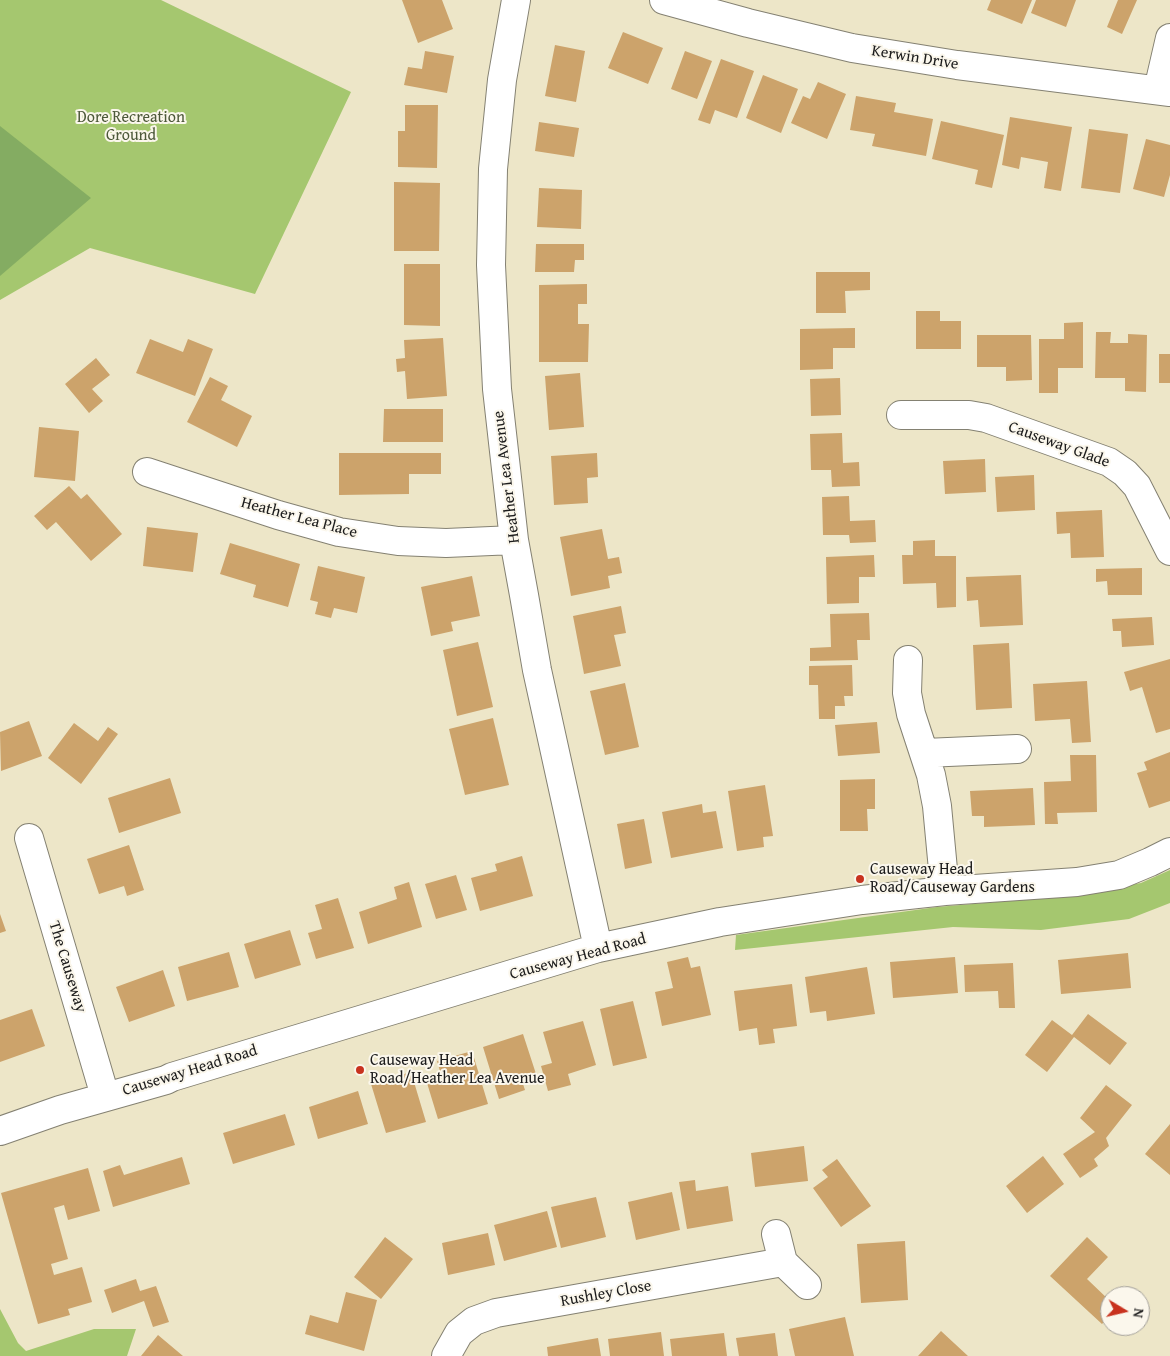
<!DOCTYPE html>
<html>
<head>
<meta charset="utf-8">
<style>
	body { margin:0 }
	#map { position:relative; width:1170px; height:1356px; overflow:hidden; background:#ede6c8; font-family:"Gentium Book Plus",serif }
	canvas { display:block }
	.north { position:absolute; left:1100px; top:1286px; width:50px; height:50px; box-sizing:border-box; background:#fbf7ec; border:1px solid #a29f99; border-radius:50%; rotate:99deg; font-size:14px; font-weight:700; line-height:20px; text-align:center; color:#1c1c1c }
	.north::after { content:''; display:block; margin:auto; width:18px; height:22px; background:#c8321e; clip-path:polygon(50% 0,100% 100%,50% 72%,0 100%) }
</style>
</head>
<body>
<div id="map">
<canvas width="1170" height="1356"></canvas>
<div class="north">N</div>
</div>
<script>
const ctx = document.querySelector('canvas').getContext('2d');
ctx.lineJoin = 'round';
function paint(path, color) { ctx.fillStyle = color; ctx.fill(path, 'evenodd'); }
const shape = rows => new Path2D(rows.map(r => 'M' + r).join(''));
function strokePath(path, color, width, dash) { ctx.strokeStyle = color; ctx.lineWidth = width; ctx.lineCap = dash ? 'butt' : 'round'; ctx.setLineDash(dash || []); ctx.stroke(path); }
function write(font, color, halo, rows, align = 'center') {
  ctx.font = font + ' "Gentium Book Plus",serif'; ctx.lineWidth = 4; ctx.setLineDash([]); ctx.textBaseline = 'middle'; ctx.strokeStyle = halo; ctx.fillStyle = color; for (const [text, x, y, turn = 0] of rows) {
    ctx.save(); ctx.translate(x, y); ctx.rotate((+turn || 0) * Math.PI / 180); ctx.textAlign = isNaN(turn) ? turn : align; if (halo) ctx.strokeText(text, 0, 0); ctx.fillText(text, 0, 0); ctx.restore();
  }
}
paint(shape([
	[0,0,161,0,351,92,255,294,90,248,0,300],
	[1170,870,1170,903,1129,919,1041,930,953,927,735,950,736,935,937,907,1067,896,1141,883],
	[0,1309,18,1343,26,1351,94,1329,136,1329,127,1356,0,1356]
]), '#a5c76f');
paint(shape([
	[0,126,91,198,0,276]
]), '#84ac62');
paint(shape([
	[402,0,442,0,453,29,418,43],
	[991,0,1032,0,1022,24,987,10],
	[1036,0,1076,0,1066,27,1031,13],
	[1118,0,1137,0,1122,34,1107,27],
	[623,32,663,48,648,84,608,68],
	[555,45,585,51,576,102,545,96],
	[425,51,454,56,447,93,404,85,408,67,422,69],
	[685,51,712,61,697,99,671,89],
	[721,59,754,71,737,118,715,110,710,124,698,120],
	[763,75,798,89,781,133,746,118],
	[818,82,846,94,827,139,791,123,803,96,810,99],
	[856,96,896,103,894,112,933,119,926,156,872,146,875,134,850,130],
	[405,105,438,105,437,168,398,167,398,131,405,131],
	[1010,117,1072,127,1061,191,1044,188,1048,162,1021,157,1019,169,1002,165],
	[941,121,1004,135,992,188,975,184,978,170,932,159],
	[539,122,579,128,574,157,535,151],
	[1089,129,1128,134,1120,193,1081,188],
	[1146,139,1170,145,1170,175,1164,197,1133,189],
	[394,182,440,183,439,251,394,251],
	[539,188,582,190,581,229,537,227],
	[536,244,584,244,584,260,575,260,574,272,535,272],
	[404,264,440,264,440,326,404,325],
	[816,272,870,272,870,290,845,291,846,313,816,313],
	[587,284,587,304,578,304,578,324,589,324,588,362,539,362,539,285],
	[916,311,940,311,940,321,961,321,961,349,916,349],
	[1083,322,1083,368,1058,368,1058,393,1039,393,1039,339,1064,339,1064,323],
	[855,328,855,348,833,348,833,369,800,370,800,329],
	[1096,332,1111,332,1110,343,1128,343,1128,334,1147,335,1146,392,1125,391,1125,378,1095,378],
	[977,335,1031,335,1032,380,1006,381,1006,367,977,367],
	[443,338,447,396,407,399,405,371,397,372,396,359,405,358,404,340],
	[150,339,183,352,188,339,213,349,195,396,136,373],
	[1159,354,1170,354,1170,383,1159,383],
	[96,358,110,375,92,389,103,401,89,413,65,384],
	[580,373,584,427,549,430,545,376],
	[210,377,228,386,221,400,252,416,237,447,187,422],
	[840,378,841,415,811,416,810,379],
	[384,409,443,409,443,442,383,442],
	[39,427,79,431,75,481,34,477],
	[842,433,843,463,859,462,860,486,832,487,831,470,811,470,810,434],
	[339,453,441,453,441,474,409,474,409,494,339,495],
	[597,453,598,477,587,478,588,503,554,505,551,456],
	[985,459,986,492,945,494,943,461],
	[1034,475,1035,510,997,512,995,477],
	[69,486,81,499,87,494,122,534,91,561,56,522,47,530,34,516],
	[849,496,850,521,875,520,876,542,850,543,849,535,823,535,822,497],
	[1102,510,1104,557,1071,558,1070,533,1057,534,1056,512],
	[147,527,198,533,193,572,143,566],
	[602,529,608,559,619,557,622,573,608,576,610,588,571,596,560,537],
	[935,540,935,556,956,556,956,607,937,608,936,583,903,584,902,555,913,555,913,541],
	[230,543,300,564,288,607,253,597,256,585,220,574],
	[874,555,875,577,859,577,859,603,827,604,826,557],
	[318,566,365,577,357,613,334,608,331,618,315,614,318,602,310,600],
	[1142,568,1142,595,1108,595,1107,581,1096,582,1096,569],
	[1021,575,1023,625,980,627,978,600,967,601,966,577],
	[472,576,480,616,451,622,453,631,431,636,421,587],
	[621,606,626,633,614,635,621,666,584,674,573,616],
	[869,613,870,640,857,640,858,660,810,661,810,648,831,647,830,614],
	[1152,617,1154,645,1122,647,1121,631,1113,631,1112,619],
	[478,642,493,707,457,716,443,650],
	[1009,643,1012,708,976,710,973,645],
	[1170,659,1170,729,1156,733,1142,687,1130,691,1124,672],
	[852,665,853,696,844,696,845,706,835,706,835,719,819,719,818,685,809,685,809,666],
	[1087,681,1091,742,1072,743,1070,719,1035,721,1033,684],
	[625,683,639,747,605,755,590,691],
	[493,718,509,785,465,795,449,729],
	[29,721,42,756,1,771,0,732],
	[877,722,880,753,838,756,835,725],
	[74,723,98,741,108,727,118,734,81,784,48,758],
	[1170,752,1170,801,1149,808,1137,773,1147,770,1144,762],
	[1070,755,1096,755,1097,812,1057,813,1058,824,1045,824,1044,782,1071,781],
	[170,778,181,813,119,833,108,798],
	[875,779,875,809,867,809,868,831,840,831,840,780],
	[765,785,773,836,763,837,764,847,737,851,728,791],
	[1033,788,1035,825,984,827,984,816,972,816,970,791],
	[702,804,703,813,716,811,723,848,671,858,662,812],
	[644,819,652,863,625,869,617,824],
	[129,845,144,890,127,896,124,886,99,894,87,859],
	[522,856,533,896,480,911,471,878,497,871,495,864],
	[456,875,467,910,436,919,425,884],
	[409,882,422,927,368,944,359,912,397,899,394,887],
	[338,898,354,948,316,959,308,933,322,929,315,905],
	[0,914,6,931,0,933],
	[290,930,301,965,255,979,244,944],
	[229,952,239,987,187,1001,178,967],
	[1128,953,1131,988,1061,994,1058,960],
	[688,957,691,968,700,966,711,1015,662,1026,655,992,673,988,667,962],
	[955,957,958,993,893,998,890,962],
	[1013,963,1015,1008,999,1008,998,991,965,992,964,965],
	[867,967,875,1014,827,1021,826,1011,810,1013,805,977],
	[163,970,175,1006,129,1022,116,987],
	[792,984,797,1026,773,1029,775,1043,759,1045,757,1028,739,1031,734,991],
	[633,1001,647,1058,613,1066,600,1009],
	[32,1009,45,1046,0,1062,0,1020],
	[1088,1014,1127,1043,1110,1065,1074,1037,1047,1072,1025,1055,1052,1020,1072,1035],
	[583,1021,596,1065,568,1074,571,1085,548,1091,541,1066,552,1063,543,1032],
	[523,1034,537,1077,522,1081,525,1090,499,1099,483,1047],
	[472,1051,488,1104,438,1119,427,1083,442,1078,437,1061],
	[411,1072,426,1122,386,1133,371,1084],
	[1106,1085,1132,1105,1106,1138,1109,1146,1094,1159,1098,1166,1080,1178,1063,1154,1095,1132,1080,1118],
	[358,1091,368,1124,318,1139,309,1107],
	[285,1114,295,1145,233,1164,223,1133],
	[1170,1124,1170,1175,1145,1154],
	[804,1146,808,1181,755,1187,751,1153],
	[1043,1156,1064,1184,1027,1213,1006,1186],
	[182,1157,190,1184,113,1207,103,1171,120,1165,124,1175],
	[837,1159,871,1206,841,1227,813,1188,828,1177,822,1170],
	[88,1168,100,1211,68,1220,64,1205,54,1208,68,1259,51,1264,54,1275,82,1267,92,1302,68,1309,70,1315,38,1324,1,1193],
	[695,1180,696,1191,728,1186,733,1221,687,1229,679,1182],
	[672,1192,680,1230,636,1240,628,1202],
	[596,1197,606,1237,561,1248,551,1207],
	[547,1211,557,1247,504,1261,494,1225],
	[488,1233,495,1265,448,1275,442,1243],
	[385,1237,413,1259,381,1299,354,1277],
	[1087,1237,1108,1257,1087,1279,1110,1301,1110,1315,1102,1324,1050,1276],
	[905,1241,908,1300,861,1303,857,1244],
	[136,1279,140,1291,156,1286,169,1322,153,1327,144,1301,112,1313,104,1290],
	[346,1292,377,1300,364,1351,305,1334,310,1315,338,1323],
	[845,1317,854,1356,795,1356,789,1329],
	[941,1331,968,1356,918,1356],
	[661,1332,664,1356,610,1356,608,1339],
	[724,1333,727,1356,672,1356,670,1339],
	[775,1333,778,1356,739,1356,736,1338],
	[158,1335,183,1356,141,1356],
	[598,1338,601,1356,548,1356,547,1347]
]), '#cca36b');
const minor = shape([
	[516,0,502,80,493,169,491,265,497,389,514,540,524,595,537,670,598,948],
	[664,0,748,23,852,48,957,65,1170,92],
	[1158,90,1170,38],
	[901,415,969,415,986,418,1109,462,1125,473,1137,486,1170,551],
	[147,472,278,515,339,532,398,541,446,543,514,540],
	[908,660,907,693,911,714,931,775,937,806,945,891],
	[925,753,1017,749],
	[29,838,105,1096],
	[0,1131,60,1110,166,1080,172,1077,598,948,720,922,862,900,945,891,1077,882,1119,875,1150,862,1170,852],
	[783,1262,807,1285],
	[446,1356,459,1333,474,1321,496,1313,783,1262,776,1234]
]);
strokePath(minor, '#848172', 30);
strokePath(minor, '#fff', 28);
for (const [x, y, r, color] of [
	[860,879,5,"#c8321e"],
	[360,1070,5,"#c8321e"]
]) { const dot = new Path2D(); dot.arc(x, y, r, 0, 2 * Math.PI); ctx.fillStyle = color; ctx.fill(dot); strokePath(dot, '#fbf7ec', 2); }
write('16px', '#1c1c1c', '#fbf7ec', [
	["Kerwin Drive",915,58,9],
	["Causeway Glade",1059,445,20],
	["Heather Lea Avenue",507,477,-97],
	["Heather Lea Place",299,518,15],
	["Causeway Head Road",578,957,-15],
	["The Causeway",67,967,73],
	["Causeway Head Road",190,1071,-17],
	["Rushley Close",606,1294,-10]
]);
write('16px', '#4c5839', '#fbf7ec', [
	["Dore Recreation",131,118],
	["Ground",131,136]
]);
write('16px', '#1c1c1c', '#fbf7ec', [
	["Causeway Head",870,870],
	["Road/Causeway Gardens",870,888],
	["Causeway Head",370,1061],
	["Road/Heather Lea Avenue",370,1079]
], 'left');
</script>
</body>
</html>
